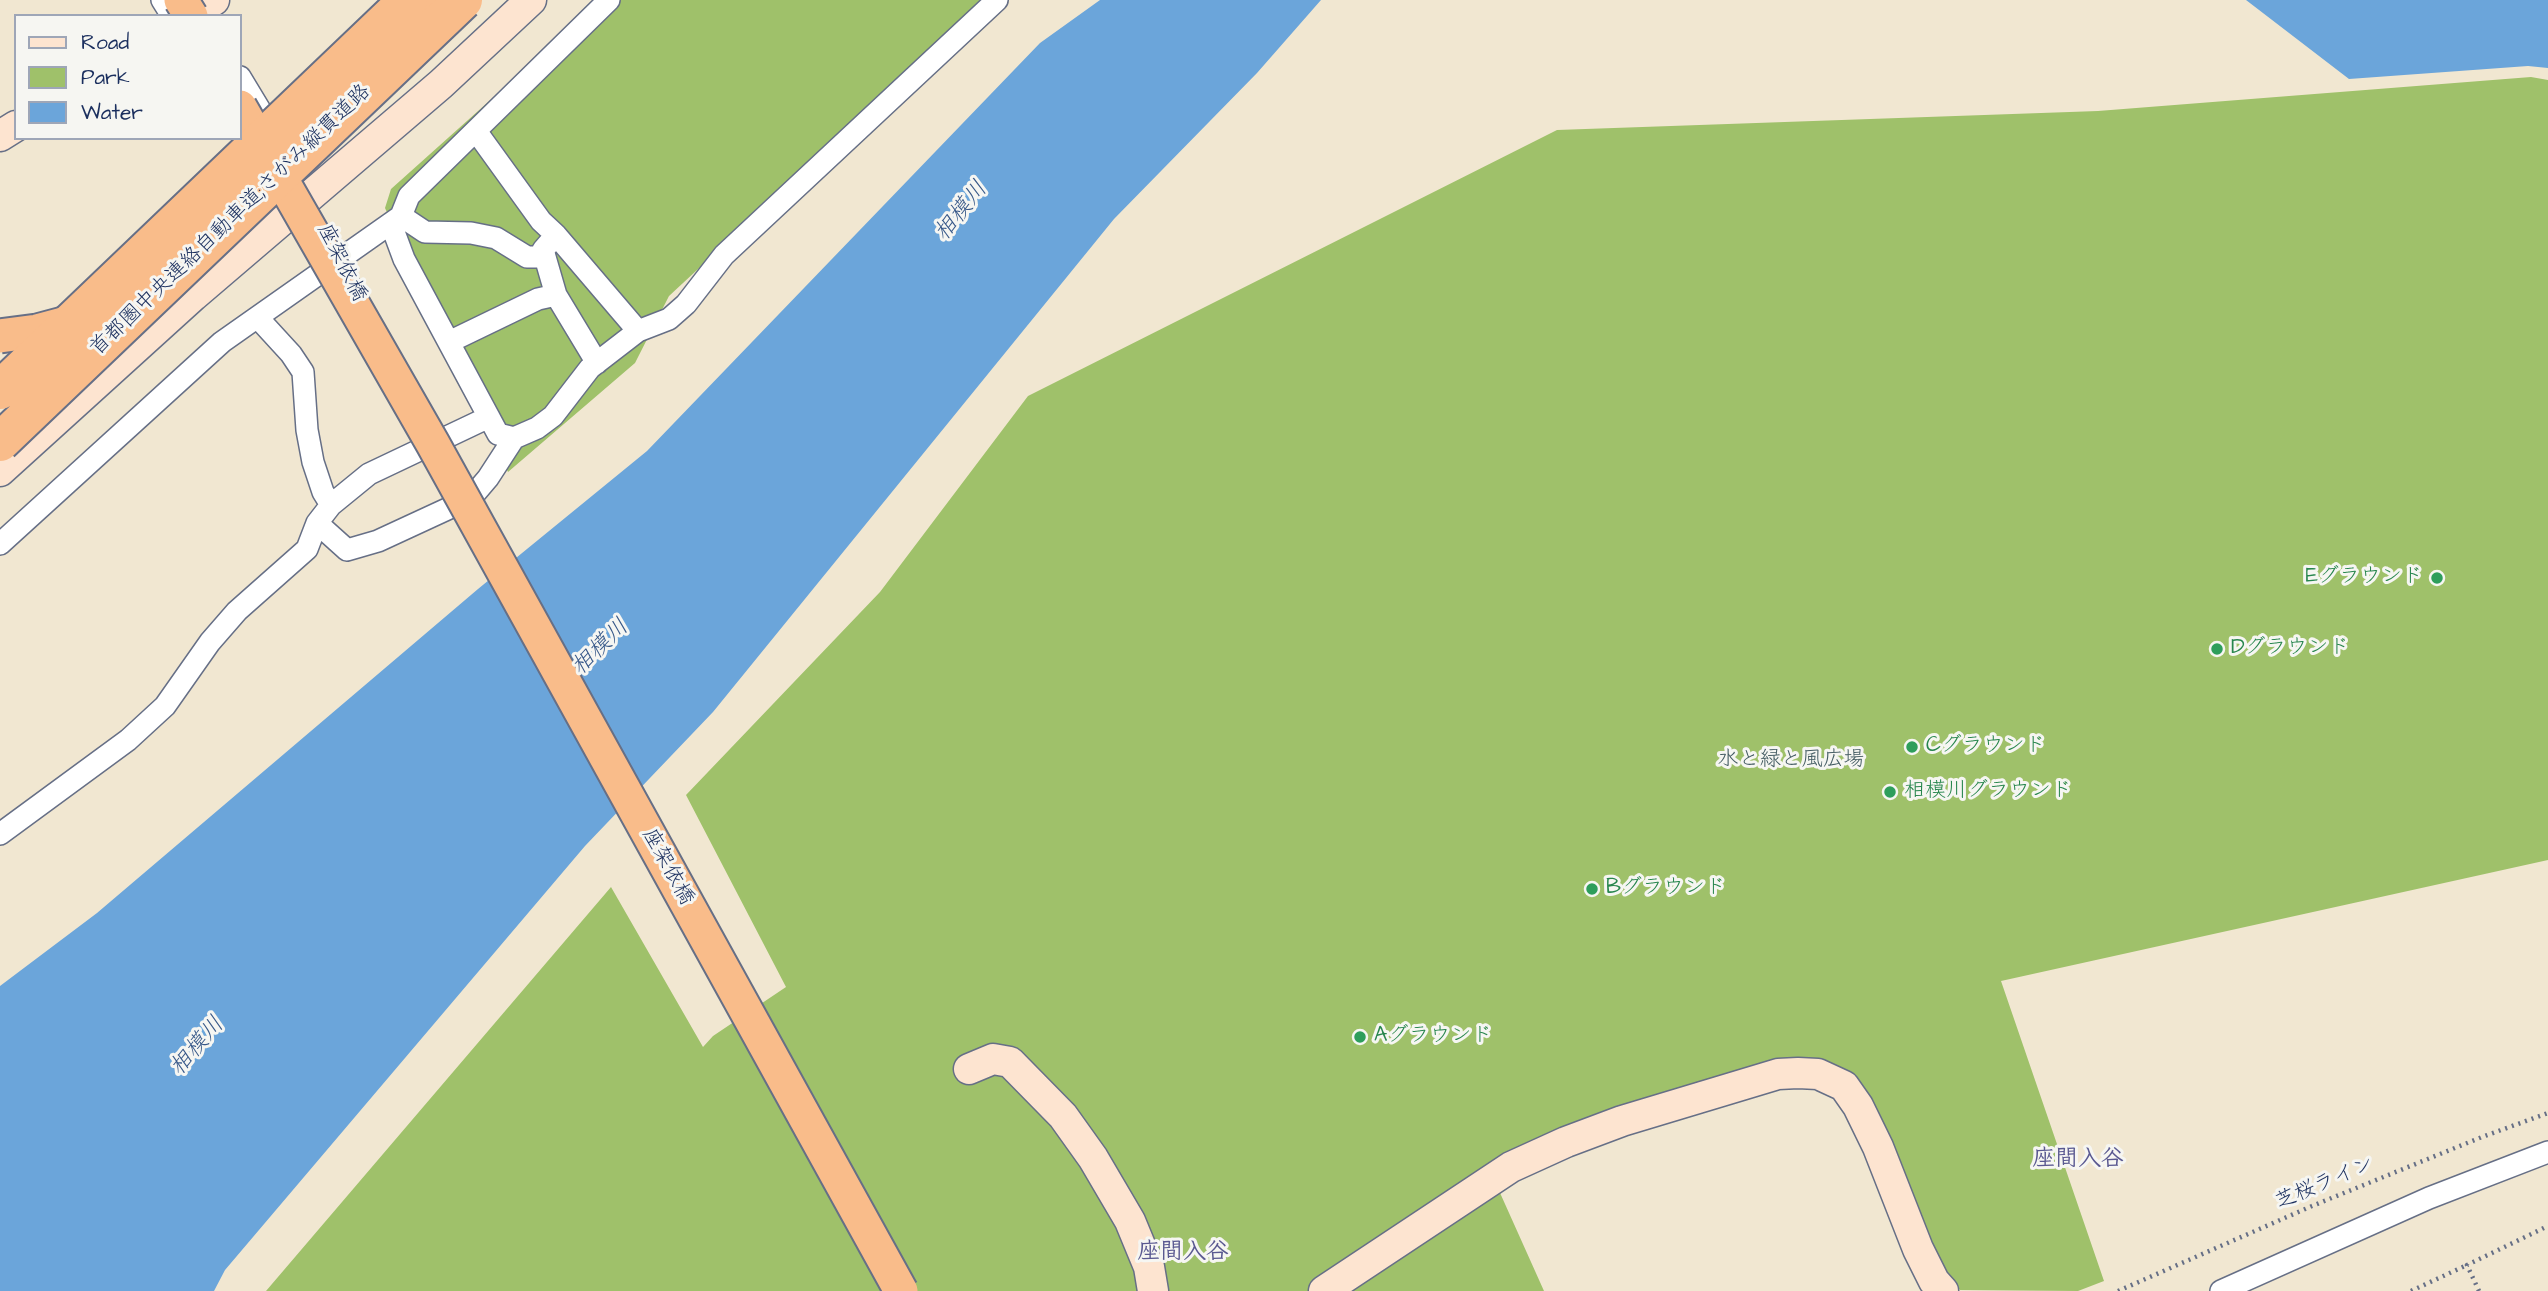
<!DOCTYPE html>
<html>
<head>
<meta charset="utf-8">
<style>
	body { margin:0 }
	#map { position:relative; width:2548px; height:1291px; overflow:hidden; background:#f1e7d1; font-family:"Architects Daughter",sans-serif }
	canvas { display:block }
	.legend { position:absolute; left:14px; top:14px; width:228px; height:126px; box-sizing:border-box; background:#f6f6f2; border:2px solid #9ea6b7; margin:0; padding:9px 12px; list-style:none; font-size:21px; color:#1b2f5e }
	.legend li { display:flex; align-items:center; gap:14px; height:35px }
	.legend b { width:35px; border:2px solid #9ea6b7 }
</style>
</head>
<body>
<div id="map">
<canvas width="2548" height="1291"></canvas>
<ul class="legend">
<li><b style="height:9px;background:#fde4d0"></b>Road</li>
<li><b style="height:19px;background:#9fc16a"></b>Park</li>
<li><b style="height:19px;background:#6ba5da"></b>Water</li>
</ul>
</div>
<script>
const ctx = document.querySelector('canvas').getContext('2d');
ctx.lineJoin = 'round';
function paint(path, color) { ctx.fillStyle = color; ctx.fill(path, 'evenodd'); }
const shape = rows => new Path2D(rows.map(r => 'M' + r).join(''));
function strokePath(path, color, width, dash) { ctx.strokeStyle = color; ctx.lineWidth = width; ctx.lineCap = dash ? 'butt' : 'round'; ctx.setLineDash(dash || []); ctx.stroke(path); }
function write(font, color, halo, rows, align = 'center') {
  ctx.font = font + ' "Architects Daughter","Klee One",sans-serif'; ctx.lineWidth = 6; ctx.setLineDash([]); ctx.textBaseline = 'middle'; ctx.strokeStyle = halo; ctx.fillStyle = color; for (const [text, x, y, turn = 0] of rows) {
    ctx.save(); ctx.translate(x, y); ctx.rotate((+turn || 0) * Math.PI / 180); ctx.textAlign = isNaN(turn) ? turn : align; if (halo) ctx.strokeText(text, 0, 0); ctx.fillText(text, 0, 0); ctx.restore();
  }
}
paint(shape([
	[602,0,988,0,669,296,635,363,508,472,385,208,391,189],
	[2531,77,2548,80,2548,860,2001,981,2104,1281,2078,1291,1960,1290,1942,1273,1870,1097,1854,1074,1819,1063,1492,1175,1544,1291,266,1291,611,887,703,1047,713,1036,786,987,686,795,880,592,1028,396,1557,130,2098,111]
]), '#9fc16a');
paint(shape([
	[1100,0,1321,0,1257,73,1114,219,713,712,585,846,225,1270,214,1291,0,1291,0,986,97,913,478,589,647,451,1040,43],
	[2246,0,2548,0,2548,68,2528,66,2349,79]
]), '#6ba5da');
const street = shape([
	[162,0,172,16],
	[240,77,266,120],
	[476,131,541,221,556,235],
	[401,216,425,232,471,233,496,238,527,257,545,257],
	[391,224,404,259,498,434,514,438,537,428,553,416,590,368,638,331,669,319,686,304,724,255,997,0],
	[258,318,291,354,303,372,307,430,313,462,323,492,331,505],
	[449,342,538,299,556,295],
	[597,363,556,295,543,250,556,235,638,331],
	[317,523,347,550,378,541,471,498,488,478,514,438],
	[0,544,222,342,401,216,409,196,609,0],
	[0,834,128,740,165,706,210,642,237,611,307,549,317,523,331,505,369,474,489,417],
	[2221,1291,2429,1198,2548,1152]
]);
const secondary = shape([
	[190,16,214,0],
	[0,136,16,126],
	[0,471,193,296,441,84,531,0],
	[969,1069,993,1059,1010,1062,1063,1116,1093,1158,1130,1221,1149,1267,1153,1291],
	[1324,1291,1511,1167,1566,1142,1622,1121,1778,1074,1798,1073,1818,1074,1844,1086,1858,1106,1878,1147,1918,1249,1934,1281,1943,1291]
]);
strokePath(street, '#666f86', 24);
strokePath(secondary, '#666f86', 33);
strokePath(shape([
	[2118,1291,2312,1206,2482,1137,2548,1113],
	[2411,1291,2467,1265],
	[2479,1291,2467,1265,2548,1226]
]), '#666f86', 4.5, [2, 5]);
strokePath(street, '#fff', 21);
strokePath(secondary, '#fde4d0', 30);
const primaryBridge = shape([
	[181,0,191,16],
	[403,45,432,0],
	[240,107,433,444,901,1291],
	[0,336,37,331,78,320]
]);
const highwayBridge = shape([
	[0,390,408,0],
	[0,442,463,0]
]);
strokePath(primaryBridge, '#666f86', 37, []);
strokePath(highwayBridge, '#666f86', 42, []);
strokePath(primaryBridge, '#f9bc8a', 33);
strokePath(highwayBridge, '#f9bc8a', 38);
for (const [x, y, r, color] of [
	[2437,578,7,"#2e9e5b"],
	[2217,649,7,"#2e9e5b"],
	[1912,747,7,"#2e9e5b"],
	[1890,792,7,"#2e9e5b"],
	[1592,889,7,"#2e9e5b"],
	[1360,1037,7,"#2e9e5b"]
]) { const dot = new Path2D(); dot.arc(x, y, r, 0, 2 * Math.PI); ctx.fillStyle = color; ctx.fill(dot); strokePath(dot, '#f6f6f2', 2.5); }
write('21px', '#1b2f5e', '#f6f6f2', [
	["首都圏中央連絡自動車道;さがみ縦貫道路",231,221,-44],
	["座架依橋",341,263,63],
	["座架依橋",667,867,61],
	["芝桜ライン",2325,1184,-23]
]);
write('21px', '#27864d', '#f6f6f2', [
	["Eグラウンド",2423,578,"right"],
	["Dグラウンド",2231,649],
	["Cグラウンド",1926,747],
	["相模川グラウンド",1904,792],
	["Bグラウンド",1606,889],
	["Aグラウンド",1374,1037]
], 'left');
write('21px', '#435b62', '#f6f6f2', [
	["水と緑と風広場",1791,761]
]);
write('italic 23px', '#375889', '#f6f6f2', [
	["相模川",962,212,-51],
	["相模川",601,648,-44],
	["相模川",198,1047,-49]
]);
write('bold 23px', '#5a5991', '#f6f6f2', [
	["座間入谷",2078,1160],
	["座間入谷",1183,1253]
]);
</script>
</body>
</html>
